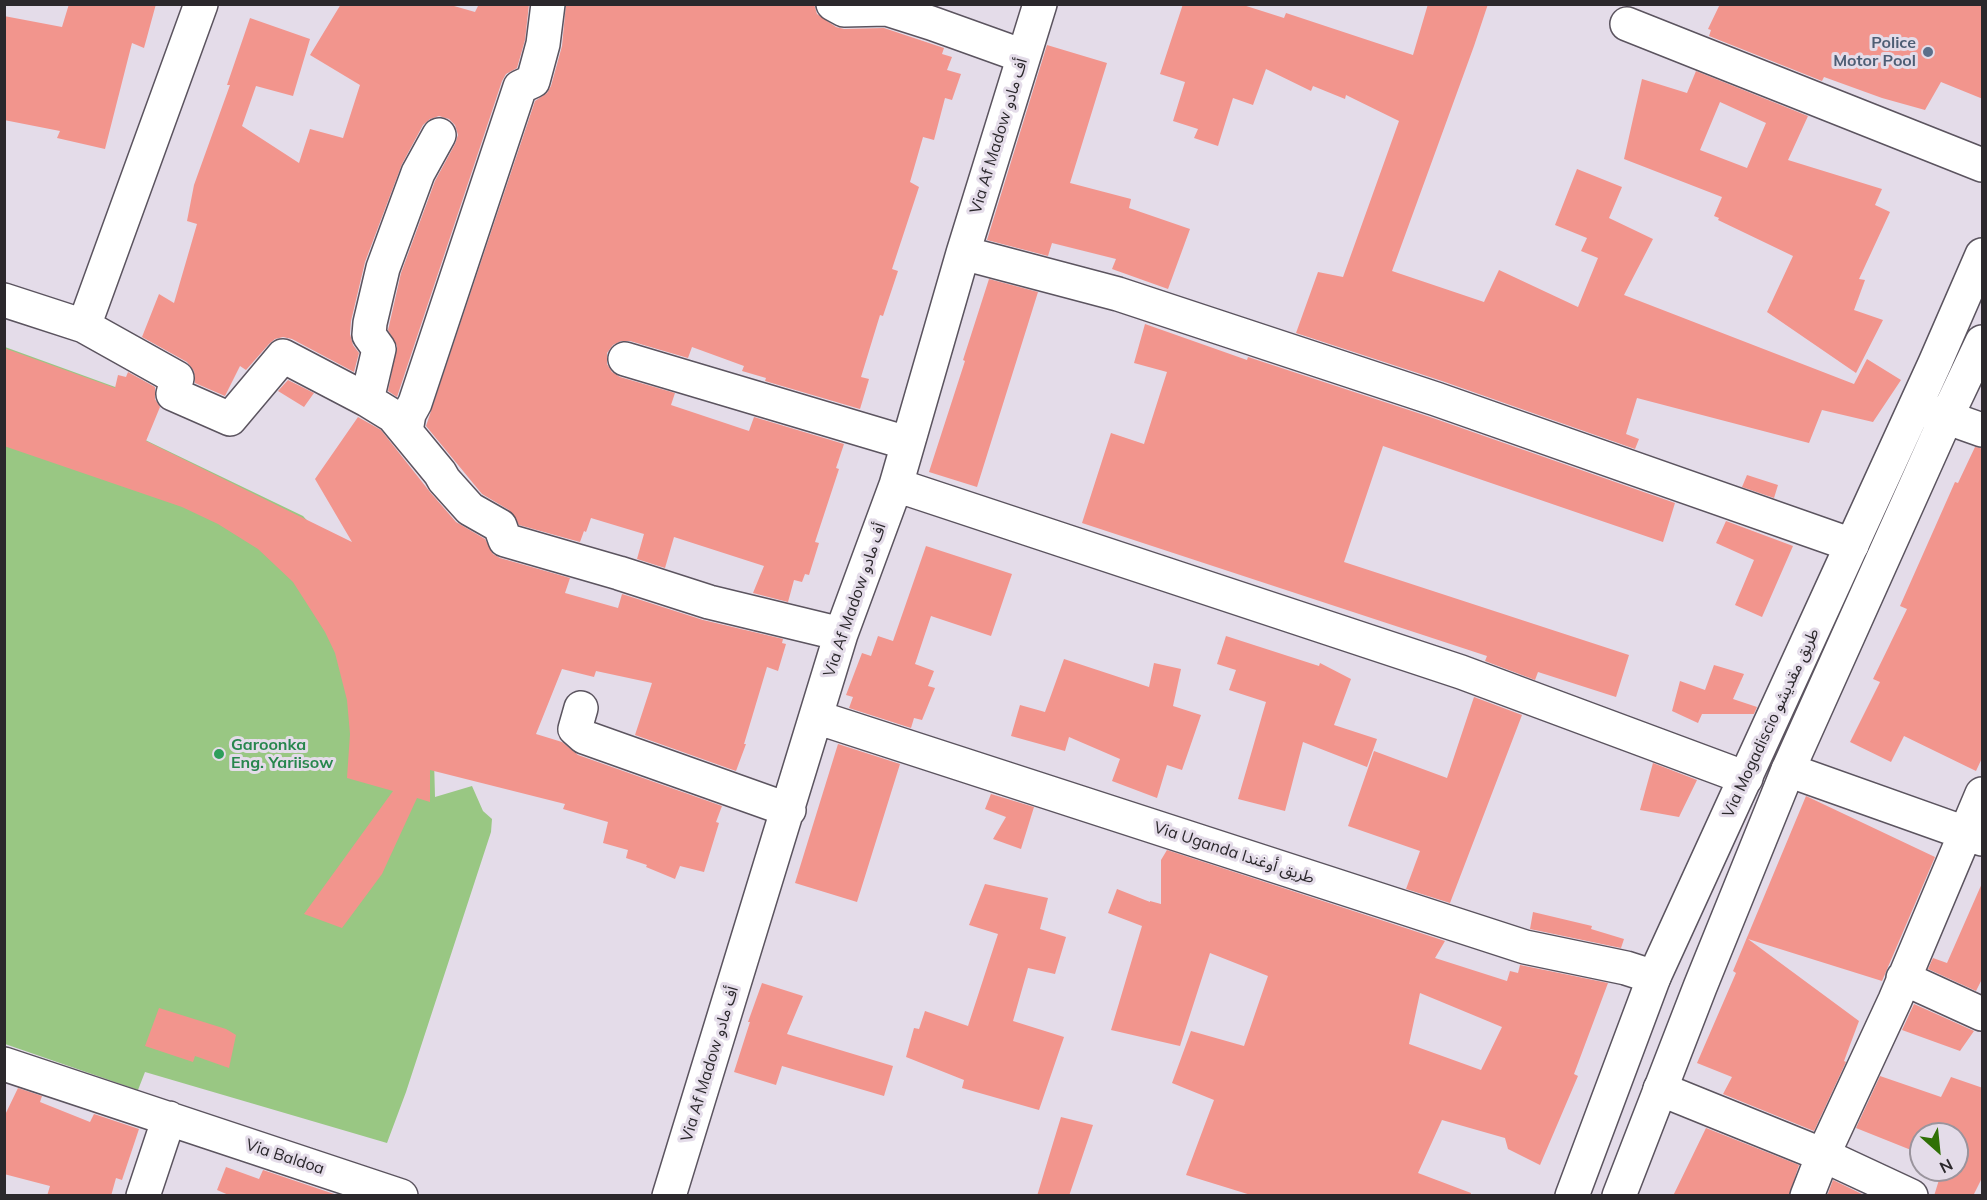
<!DOCTYPE html>
<html>
<head>
<meta charset="utf-8">
<style>
	body { margin:0 }
	#map { position:relative; width:1987px; height:1200px; overflow:hidden; background:#e4dce9; font-family:Mulish,sans-serif }
	canvas { display:block }
	.frame { position:absolute; inset:0; border:6px solid #2b282c; pointer-events:none }
	.north { position:absolute; left:1909px; top:1122px; width:60px; height:60px; box-sizing:border-box; background:#e4dce9; border:2px solid #9a949d; border-radius:50%; rotate:153deg; font-size:16px; font-weight:700; line-height:24px; text-align:center; color:#2b282c }
	.north::after { content:''; display:block; margin:auto; width:21px; height:27px; background:#307006; clip-path:polygon(50% 0,100% 100%,50% 72%,0 100%) }
</style>
</head>
<body>
<div id="map">
<canvas width="1987" height="1200"></canvas>
<div class="frame"></div>
<div class="north">N</div>
</div>
<script>
const ctx = document.querySelector('canvas').getContext('2d');
ctx.lineJoin = 'round';
function paint(path, color) { ctx.fillStyle = color; ctx.fill(path, 'evenodd'); }
const shape = rows => new Path2D(rows.map(r => 'M' + r).join(''));
function strokePath(path, color, width, dash) { ctx.strokeStyle = color; ctx.lineWidth = width; ctx.lineCap = dash ? 'butt' : 'round'; ctx.setLineDash(dash || []); ctx.stroke(path); }
function write(font, color, halo, rows, align = 'center') {
  ctx.font = font + ' Mulish,"Noto Sans Arabic",sans-serif'; ctx.lineWidth = 6; ctx.setLineDash([]); ctx.textBaseline = 'middle'; ctx.strokeStyle = halo; ctx.fillStyle = color; for (const [text, x, y, turn = 0] of rows) {
    ctx.save(); ctx.translate(x, y); ctx.rotate((+turn || 0) * Math.PI / 180); ctx.textAlign = isNaN(turn) ? turn : align; if (halo) ctx.strokeText(text, 0, 0); ctx.fillText(text, 0, 0); ctx.restore();
  }
}
paint(shape([
	[5,347,151,400,137,436,303,516,314,528,433,721,435,797,472,786,483,811,492,819,491,832,406,1092,387,1143,145,1072,138,1090,5,1044]
]), '#99c783');
paint(shape([
	[69,4,156,4,144,48,132,43,105,149,57,138,60,131,4,120,4,16,62,27],
	[341,4,447,4,475,12,479,4,529,4,525,40,517,68,506,74,502,81,397,397,388,391,397,346,388,330,389,326,401,273,435,181,455,144,458,135,455,125,449,119,439,116,430,119,423,125,402,164,365,262,351,321,350,334,353,345,359,353,354,372,292,339,283,337,275,339,269,344,246,370,240,366,225,396,195,383,194,371,187,362,142,337,159,294,174,303,197,224,187,221,194,185,230,85,227,85,250,18,310,39,293,96,256,86,242,126,299,163,310,129,343,138,360,85,310,55],
	[566,4,814,4,817,14,836,27,844,29,884,28,944,48,942,54,952,57,947,70,961,74,952,100,945,98,934,140,923,137,910,182,919,187,892,269,898,271,883,316,880,315,861,377,869,379,860,409,765,381,766,378,742,371,744,366,692,347,688,358,630,341,621,341,613,345,607,353,607,364,612,372,620,377,675,393,671,405,749,431,754,417,844,444,836,468,839,469,815,542,819,543,809,575,805,574,802,582,794,580,788,602,753,593,764,566,674,537,665,568,637,559,644,534,591,518,586,532,584,531,580,542,519,525,509,510,482,494,426,426,535,101,547,93,551,86,562,46],
	[1183,4,1240,4,1284,18,1286,13,1413,55,1428,4,1488,4,1474,46,1392,271,1484,302,1499,270,1578,307,1598,258,1581,251,1587,238,1555,225,1577,169,1622,187,1609,218,1653,239,1624,295,1854,384,1867,359,1901,380,1873,422,1822,410,1809,443,1637,398,1626,434,1639,439,1635,449,1442,381,1296,333,1318,272,1343,277,1399,121,1346,95,1345,99,1313,86,1311,91,1266,69,1253,105,1233,98,1218,146,1194,138,1198,129,1173,121,1185,82,1160,74],
	[1720,4,1983,4,1983,99,1941,82,1925,110,1882,98,1824,77,1822,81,1709,36,1711,30,1708,29],
	[1047,45,1107,63,1070,183,1131,199,1129,208,1190,229,1168,289,1112,269,1116,259,1052,243,1048,256,987,240],
	[1696,71,1808,116,1788,160,1882,189,1875,205,1890,212,1859,279,1865,280,1854,310,1883,320,1856,373,1767,312,1793,256,1718,220,1719,218,1714,216,1722,197,1624,159,1642,79,1687,93],
	[1720,102,1766,123,1747,168,1700,150],
	[989,279,1038,292,977,487,929,472,965,361,963,360],
	[1145,324,1247,360,1248,357,1430,417,1675,503,1663,542,1383,446,1344,562,1629,655,1616,697,1538,672,1535,680,1485,661,1487,656,1082,523,1111,433,1144,444,1167,372,1134,363],
	[4,348,115,388,118,375,126,377,128,372,155,387,155,399,160,407,146,441,352,542,315,479,358,417,381,430,430,492,456,522,485,539,493,554,500,558,570,578,565,593,618,608,622,594,703,620,783,639,782,643,786,644,778,671,767,667,744,744,746,744,736,771,635,735,652,683,596,671,594,677,562,669,536,734,562,742,578,755,722,806,716,822,719,823,704,872,680,866,675,879,646,867,647,865,626,858,628,850,603,843,608,822,563,809,565,804,430,770,430,802,417,798,382,874,342,928,304,914,393,791,347,778,350,734,347,700,335,653,325,632,293,582,258,549,218,524,182,507,4,446],
	[288,380,314,393,304,407,278,391],
	[1975,447,1983,448,1983,756,1976,771,1904,736,1891,762,1850,742,1880,682,1873,679,1907,609,1900,606,1955,482,1958,483],
	[1747,475,1778,485,1774,498,1742,487],
	[1726,521,1793,546,1762,617,1735,605,1754,560,1716,543],
	[926,546,1012,574,991,636,931,616,915,664,934,671,928,686,935,688,922,720,914,718,911,728,849,708,853,697,846,695,862,653,871,656,878,636,893,641],
	[1226,636,1319,666,1320,663,1351,679,1334,725,1377,739,1367,767,1303,742,1285,811,1238,799,1266,702,1229,690,1236,670,1217,664],
	[1064,659,1149,687,1154,663,1181,669,1173,706,1201,715,1182,770,1167,765,1157,798,1112,781,1120,759,1069,737,1065,751,1011,736,1020,705,1045,712],
	[1714,665,1744,674,1733,699,1757,707,1754,714,1702,714,1698,723,1672,711,1680,681,1705,690],
	[1474,697,1522,715,1450,903,1406,889,1420,851,1348,826,1374,751,1447,778],
	[838,744,900,764,857,902,795,883],
	[1653,763,1697,780,1679,817,1640,810],
	[991,794,1034,807,1021,849,993,839,1006,817,985,809],
	[1806,796,1935,857,1882,981,1748,939,1859,1021,1844,1061,1846,1062,1814,1131,1723,1094,1732,1077,1697,1063,1736,973,1733,971],
	[1167,850,1445,941,1435,958,1507,981,1510,971,1518,973,1520,965,1608,983,1574,1074,1578,1076,1540,1165,1508,1149,1505,1138,1442,1120,1418,1173,1471,1193,1470,1196,1254,1196,1186,1175,1214,1100,1172,1083,1191,1031,1244,1046,1268,976,1210,953,1180,1046,1111,1030,1142,926,1108,913,1117,889,1150,902,1150,901,1161,904,1161,860],
	[1420,993,1502,1027,1481,1070,1409,1044],
	[1983,881,1983,977,1976,991,1928,969,1933,958,1947,963],
	[985,884,1048,898,1040,929,1066,937,1055,974,1028,968,1013,1021,1064,1037,1039,1110,962,1088,964,1080,906,1057,914,1028,919,1029,925,1011,968,1026,998,934,969,925],
	[1533,912,1592,926,1591,929,1624,939,1621,948,1530,929],
	[762,983,803,996,787,1034,893,1066,884,1096,782,1066,776,1085,734,1072,750,1022,748,1022],
	[1914,1004,1974,1031,1960,1051,1902,1030],
	[159,1008,226,1029,236,1035,229,1068,195,1056,193,1062,145,1046],
	[1880,1076,1941,1097,1951,1077,1983,1088,1983,1176,1973,1196,1934,1196,1942,1170,1957,1170,1957,1134,1921,1134,1921,1154,1856,1128],
	[18,1088,42,1096,40,1102,90,1122,94,1114,139,1129,122,1180,116,1178,111,1196,47,1196,50,1186,4,1174,4,1117],
	[1061,1117,1093,1125,1069,1196,1037,1196],
	[1706,1128,1799,1165,1789,1196,1673,1196],
	[226,1167,259,1179,263,1170,340,1196,231,1196,217,1190],
	[1833,1180,1866,1196,1827,1196]
]), '#f2958d');
const minor = shape([
	[833,4,844,10,887,9,931,23,1023,56],
	[1627,24,1982,165],
	[439,135,418,173,383,268,370,323,369,335,379,349,367,400,393,416,440,473,444,480,470,509,500,526,505,540,619,573,709,602,841,634],
	[963,253,1118,294,1436,399,1852,545],
	[4,300,84,326,177,378,173,394,230,419,283,356,367,400],
	[84,326,201,4],
	[625,359,907,443],
	[1920,408,1982,430],
	[406,431,409,414,415,403,520,87,533,81,543,44,548,4],
	[896,485,1461,672,1746,778],
	[581,708,575,729,584,737,789,810],
	[816,717,1525,947,1626,968,1654,977],
	[1788,770,1982,839],
	[1903,978,1982,1014],
	[4,1064,401,1196],
	[1660,1089,1823,1155,1911,1196],
	[143,1196,169,1118],
	[669,1196,841,634,896,485,963,253,1040,4],
	[1807,1196,1823,1155,1895,1000,1982,794]
]);
const highway = shape([
	[1572,1196,1654,977,1935,363,1982,255],
	[1619,1196,1700,987,1788,770,1946,418,1982,342]
]);
strokePath(minor, '#5b545f', 36);
strokePath(highway, '#5b545f', 36);
strokePath(minor, '#fff', 33);
strokePath(highway, '#fff', 33);
for (const [x, y, r, color] of [
	[1928,52,6,"#5c6f8a"],
	[219,754,6,"#2e9e5b"]
]) { const dot = new Path2D(); dot.arc(x, y, r, 0, 2 * Math.PI); ctx.fillStyle = color; ctx.fill(dot); strokePath(dot, '#e4dce9', 2); }
write('bold 16px', '#4e5e75', '#e4dce9', [
	["Police",1916,43],
	["Motor Pool",1916,61]
], 'right');
write('16px', '#2b282c', '#e4dce9', [
	["Via Af Madow أف مادو",999,136,-73],
	["Via Af Madow أف مادو",855,600,-71],
	["Via Mogadiscio طريق مقديشو",1771,723,-65],
	["Via Uganda طريق أوغندا",1234,853,18],
	["Via Af Madow أف مادو",710,1064,-73],
	["Via Baldoa",285,1157,18]
]);
write('bold 16px', '#27864d', '#e4dce9', [
	["Garoonka",231,745],
	["Eng. Yariisow",231,763]
], 'left');
</script>
</body>
</html>
